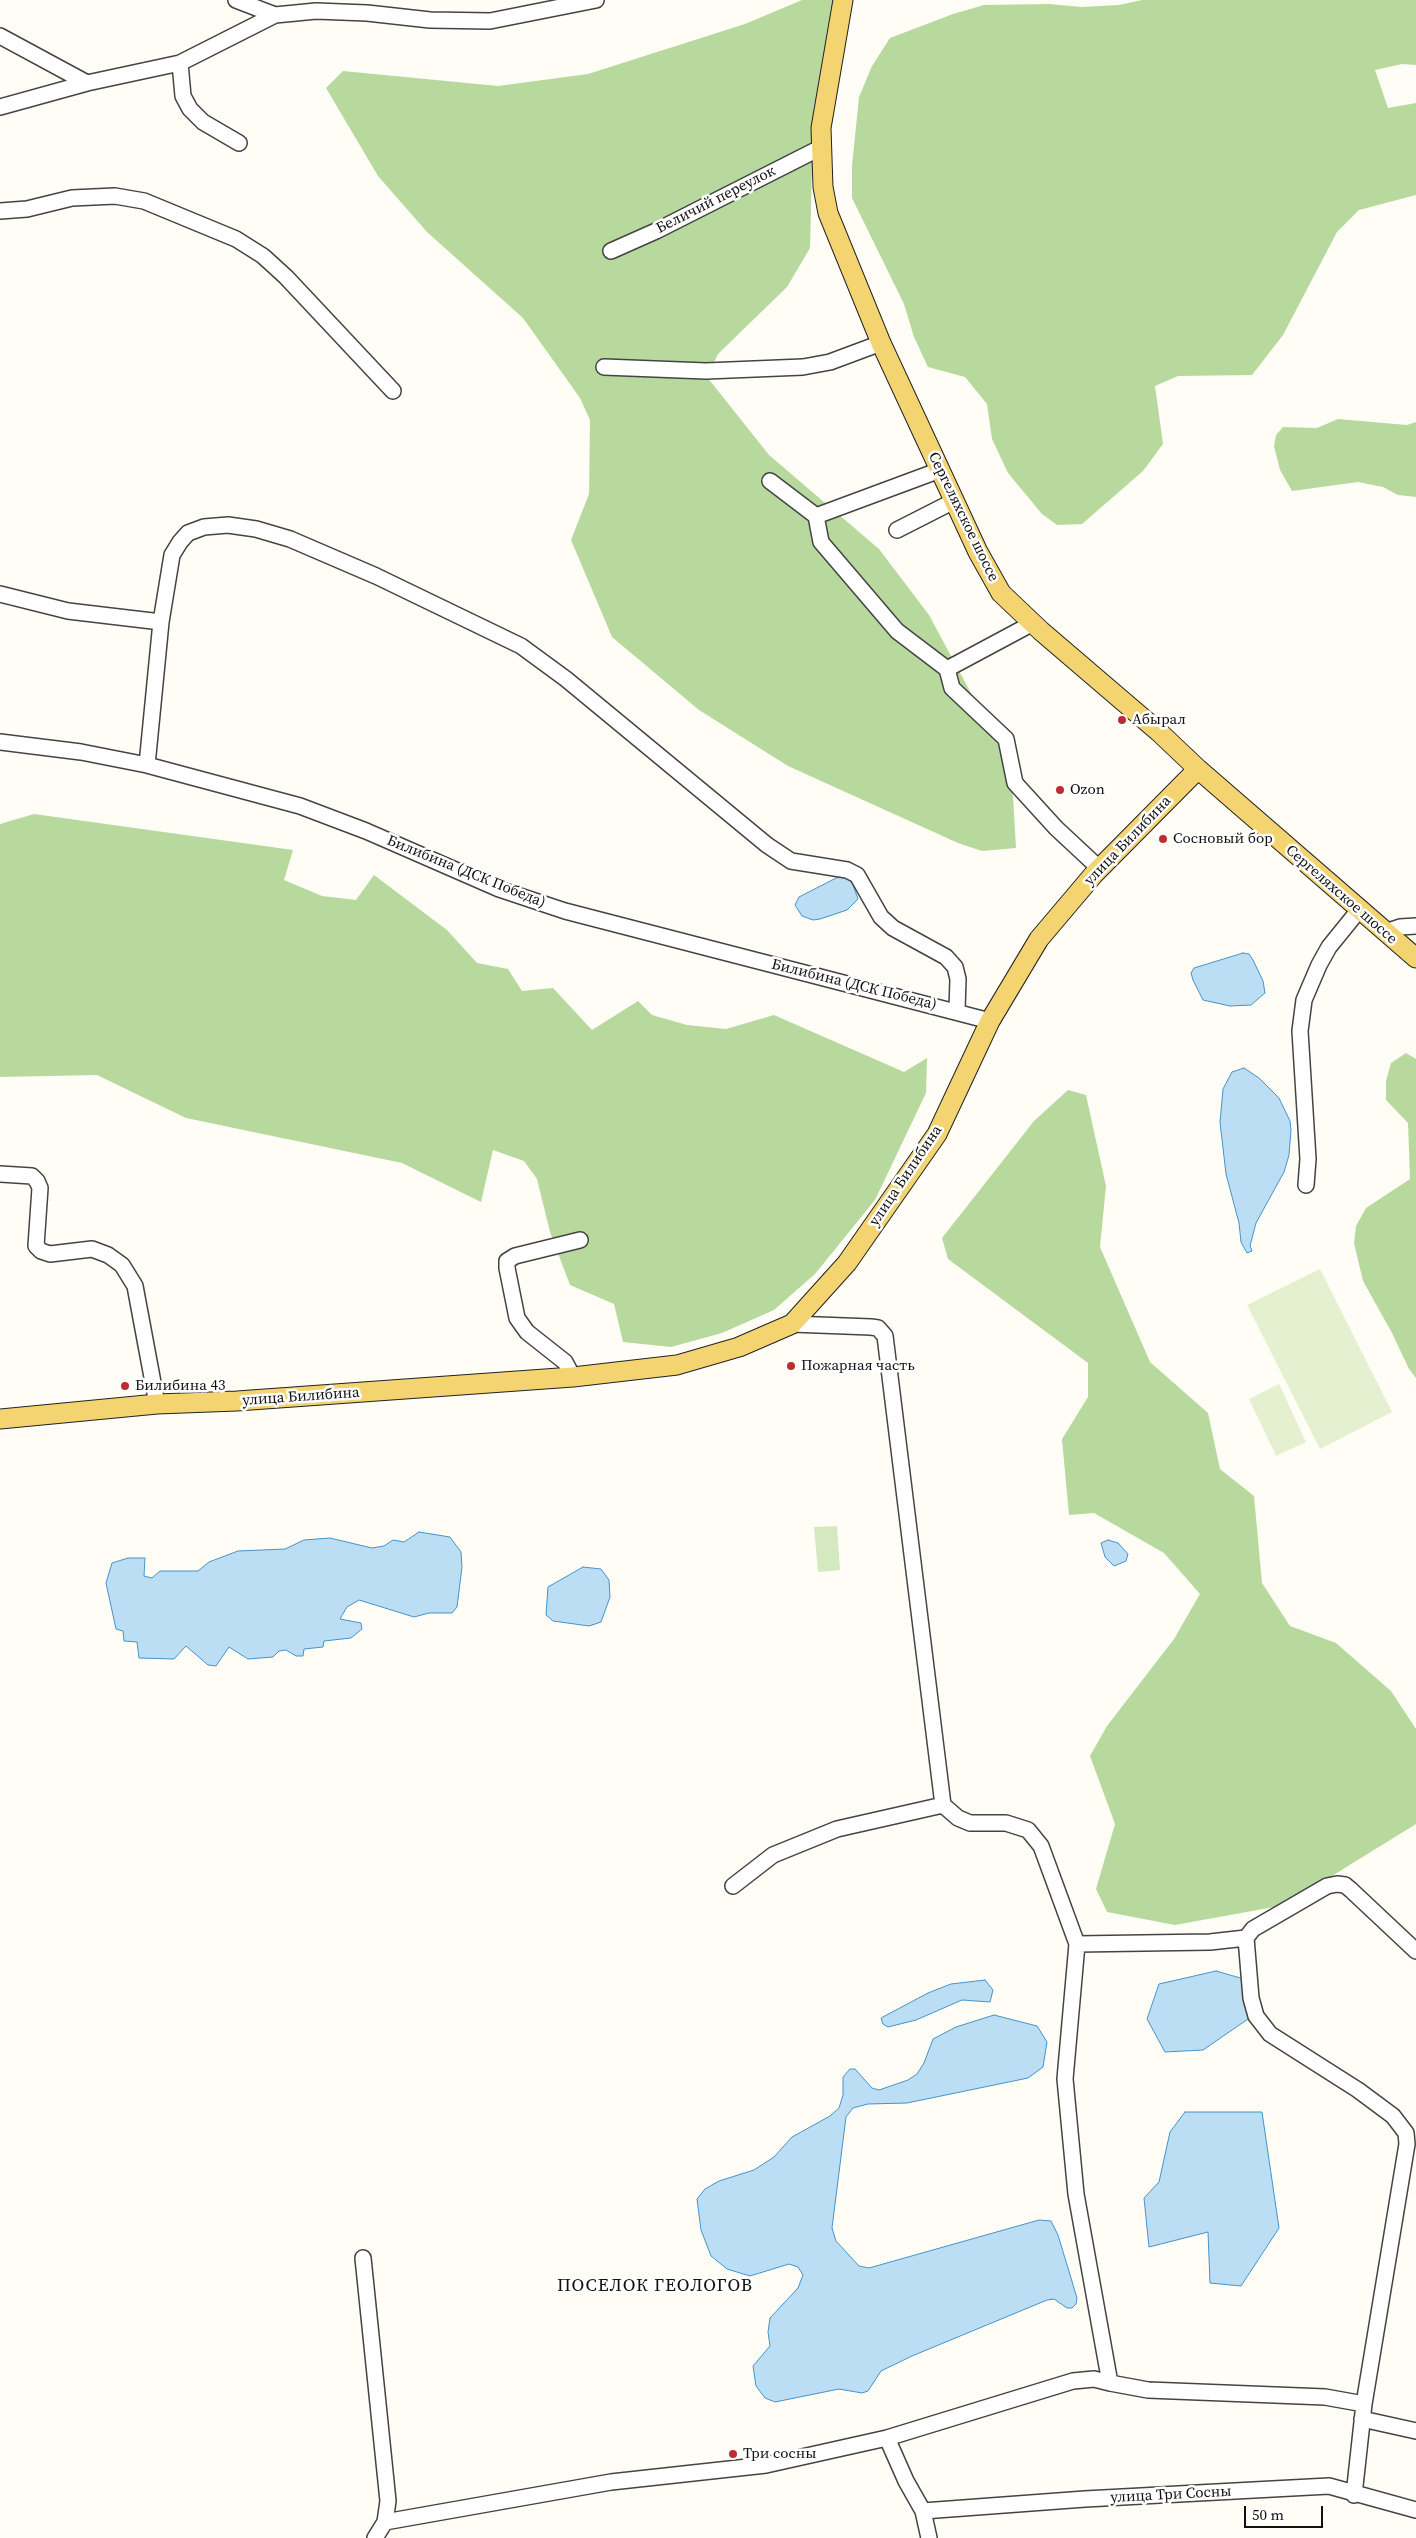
<!DOCTYPE html>
<html>
<head>
<meta charset="utf-8">
<style>
	body { margin:0 }
	#map { position:relative; width:1416px; height:2538px; overflow:hidden; background:#fffdf5; font-family:"Source Serif 4",serif }
	canvas { display:block }
	.scale { position:absolute; left:1244px; top:2506px; width:79px; height:22px; box-sizing:border-box; border:2px solid #111; border-top:0; padding-left:6px; font-size:15px; line-height:18px; white-space:nowrap; color:#111; -webkit-text-stroke:4px #fff; paint-order:stroke }
</style>
</head>
<body>
<div id="map">
<canvas width="1416" height="2538"></canvas>
<div class="scale">50 m</div>
</div>
<script>
const ctx = document.querySelector('canvas').getContext('2d');
ctx.lineJoin = 'round';
function paint(path, color) { ctx.fillStyle = color; ctx.fill(path, 'evenodd'); }
const shape = rows => new Path2D(rows.map(r => 'M' + r).join(''));
function strokePath(path, color, width, dash) { ctx.strokeStyle = color; ctx.lineWidth = width; ctx.lineCap = dash ? 'butt' : 'round'; ctx.setLineDash(dash || []); ctx.stroke(path); }
function write(font, color, halo, rows, align = 'center') {
  ctx.font = font + ' "Source Serif 4",serif'; ctx.lineWidth = 5; ctx.setLineDash([]); ctx.textBaseline = 'middle'; ctx.strokeStyle = halo; ctx.fillStyle = color; for (const [text, x, y, turn = 0] of rows) {
    ctx.save(); ctx.translate(x, y); ctx.rotate((+turn || 0) * Math.PI / 180); ctx.textAlign = isNaN(turn) ? turn : align; if (halo) ctx.strokeText(text, 0, 0); ctx.fillText(text, 0, 0); ctx.restore();
  }
}
paint(shape([
	[837,1526,840,1570,818,1572,814,1527]
]), '#d4e9bf');
paint(shape([
	[802,0,834,0,813,127,810,248,787,287,718,354,707,377,769,455,879,549,929,615,1001,749,1013,796,1016,848,982,851,958,843,788,766,699,710,612,637,571,540,589,494,590,420,580,398,523,318,427,232,378,176,326,88,343,71,498,86,588,74,745,24],
	[1142,0,1416,0,1416,65,1402,64,1375,70,1388,108,1416,103,1416,195,1359,210,1337,232,1283,335,1252,375,1178,376,1155,386,1163,444,1143,471,1082,524,1057,525,1042,514,1008,473,992,439,987,404,965,377,928,367,914,337,904,304,852,198,852,166,859,97,872,66,890,38,953,14,984,5,1049,4,1082,7,1119,5],
	[1338,419,1407,425,1416,422,1416,497,1398,495,1383,487,1358,482,1292,491,1280,470,1274,446,1276,435,1283,427,1317,428],
	[34,814,293,850,284,880,322,896,356,900,374,875,447,930,477,963,508,969,522,991,553,988,592,1030,638,1001,652,1015,687,1025,726,1029,774,1015,904,1072,927,1058,926,1093,875,1200,815,1274,774,1310,722,1333,671,1347,623,1342,614,1304,570,1285,550,1232,537,1179,524,1161,493,1150,481,1202,402,1163,186,1118,97,1075,0,1077,0,824],
	[1406,1053,1416,1059,1416,1378,1409,1369,1392,1333,1363,1281,1354,1243,1356,1226,1366,1208,1410,1179,1408,1123,1386,1100,1386,1081,1391,1063],
	[1068,1090,1086,1095,1106,1186,1100,1247,1150,1362,1208,1413,1220,1469,1254,1496,1262,1583,1290,1626,1336,1643,1391,1691,1416,1729,1416,1824,1285,1905,1175,1925,1107,1912,1096,1889,1115,1824,1090,1756,1107,1726,1174,1639,1200,1594,1164,1553,1094,1513,1069,1515,1062,1439,1088,1397,1088,1363,948,1259,942,1238,1034,1121]
]), '#b8d99e');
paint(shape([
	[1320,1269,1392,1412,1320,1449,1247,1305],
	[1279,1384,1306,1442,1276,1456,1249,1399]
]), '#e5f0d0');
const water = shape([
	[842,875,852,882,858,899,847,910,820,919,813,920,802,916,795,905,799,897,842,875],
	[1243,953,1249,954,1253,960,1263,981,1265,993,1251,1005,1230,1006,1203,1000,1193,980,1191,973,1194,968,1243,953],
	[1244,1068,1259,1078,1279,1098,1290,1121,1291,1130,1289,1155,1284,1172,1256,1223,1250,1246,1252,1251,1247,1253,1241,1242,1239,1223,1226,1174,1220,1122,1223,1089,1232,1072,1244,1068],
	[419,1532,450,1537,461,1552,462,1567,457,1607,452,1613,429,1613,414,1617,359,1600,347,1607,340,1619,361,1623,362,1629,351,1638,324,1641,323,1647,304,1649,303,1656,296,1656,286,1650,279,1651,273,1657,248,1659,229,1647,216,1666,208,1665,186,1646,174,1659,139,1658,137,1642,124,1641,123,1631,116,1629,106,1583,112,1563,128,1558,145,1558,144,1576,152,1578,160,1571,198,1571,209,1562,238,1551,285,1549,304,1540,330,1538,372,1548,384,1546,393,1540,404,1542,419,1532],
	[1108,1540,1118,1543,1128,1554,1126,1561,1114,1566,1105,1557,1101,1543,1108,1540],
	[583,1567,601,1569,609,1580,610,1597,601,1622,589,1626,553,1621,546,1615,548,1587,583,1567],
	[1216,1971,1244,1979,1248,2019,1203,2050,1165,2052,1147,2019,1159,1984,1216,1971],
	[985,1980,993,1990,990,2002,962,2000,916,2020,888,2027,883,2024,881,2018,928,1993,951,1984,985,1980],
	[994,2015,1037,2026,1047,2042,1043,2067,1028,2078,907,2103,868,2104,853,2108,846,2117,832,2228,836,2241,859,2266,869,2268,1039,2220,1051,2221,1058,2235,1077,2298,1076,2304,1072,2308,1067,2308,1054,2299,1047,2300,912,2356,881,2371,868,2391,862,2393,839,2389,775,2402,765,2398,756,2386,753,2366,770,2346,768,2332,770,2318,798,2288,803,2275,798,2267,789,2264,750,2276,727,2269,711,2256,701,2230,697,2199,705,2189,719,2181,754,2170,774,2157,792,2137,830,2116,839,2108,843,2095,843,2077,850,2069,855,2069,872,2088,879,2090,908,2080,917,2074,924,2063,933,2039,956,2027,994,2015],
	[1185,2112,1262,2112,1279,2228,1241,2286,1210,2283,1208,2232,1149,2247,1144,2198,1159,2182,1170,2132,1185,2112]
]);
paint(water, '#bbdef4');
strokePath(water, '#4593c8', 1);
const minor = shape([
	[236,0,275,15],
	[0,36,87,83],
	[180,63,183,96,190,109,203,122,239,143],
	[0,107,87,83,180,63,275,15,316,11,367,13,430,20,490,21,596,0],
	[0,211,27,209,72,198,115,196,144,201,236,239,263,256,286,277,393,391],
	[611,251,656,231,820,148],
	[604,367,706,371,803,367,830,362,881,343],
	[770,481,816,516,821,542,897,631,947,669,952,688,1006,739,1015,783,1056,828,1100,869],
	[816,516,940,470],
	[897,530,954,501],
	[0,594,68,611,161,622],
	[947,669,1033,623],
	[0,742,81,752,147,765,300,806,366,831,499,889,565,911,990,1021],
	[147,765,161,622,172,555,180,542,188,533,204,527,228,525,256,529,290,539,376,576,521,646,566,679,767,845,791,861,847,870,857,875,881,917,893,928,946,957,955,967,958,979,957,1010],
	[1385,932,1400,927,1416,926],
	[0,1174,32,1176,37,1181,40,1188,36,1246,41,1251,50,1254,92,1249,108,1255,122,1265,135,1286,157,1404],
	[1306,1185,1308,1159,1300,1031,1304,1000,1319,965,1329,947,1359,910],
	[792,1324,871,1327,878,1328,885,1336,943,1805],
	[573,1377,565,1362,527,1332,517,1318,507,1268,507,1261,515,1256,580,1240],
	[1077,1944,1210,1942,1246,1938],
	[363,2258,388,2501,385,2522,375,2538],
	[1110,2383,1148,2390,1325,2397,1364,2404],
	[1362,2419,1416,2431],
	[887,2438,906,2481,923,2511,929,2538],
	[1354,2495,1364,2404,1407,2144,1406,2133,1393,2116,1358,2090,1270,2034,1256,2016,1251,1998,1246,1938,1253,1929,1327,1886,1337,1884,1345,1885,1351,1890,1416,1951],
	[923,2511,1085,2499,1329,2486,1416,2510],
	[385,2522,611,2482,766,2465,887,2438,1073,2381,1094,2379,1110,2383,1076,2194,1065,2079,1077,1944,1041,1846,1028,1830,1006,1823,970,1823,958,1818,943,1805,837,1829,773,1855,733,1886]
]);
const major = shape([
	[843,0,821,128,823,187,828,213,881,343,978,552,1001,593,1041,631,1159,732,1198,769,1416,958],
	[0,1419,157,1404,237,1401,573,1377,677,1365,739,1347,792,1324,847,1263,937,1134,990,1021,1039,939,1094,874,1198,769]
]);
strokePath(minor, '#444', 18);
strokePath(major, '#222', 21);
strokePath(minor, '#fff', 15);
strokePath(major, '#f3d471', 19);
for (const [x, y, r, color] of [
	[1122,720,5,"#bc2d33"],
	[1060,790,5,"#bc2d33"],
	[1163,839,5,"#bc2d33"],
	[791,1366,5,"#bc2d33"],
	[125,1386,5,"#bc2d33"],
	[733,2454,5,"#bc2d33"]
]) { const dot = new Path2D(); dot.arc(x, y, r, 0, 2 * Math.PI); ctx.fillStyle = color; ctx.fill(dot); strokePath(dot, '#fff', 2); }
write('15px', '#111', '#fff', [
	["Беличий переулок",716,200,-27],
	["Сергеляхское шоссе",963,517,64],
	["улица Билибина",1128,841,-46],
	["Билибина (ДСК Победа)",466,872,22],
	["Сергеляхское шоссе",1341,895,41],
	["Билибина (ДСК Победа)",854,985,14],
	["улица Билибина",906,1176,-56],
	["улица Билибина",301,1397,-4],
	["улица Три Сосны",1171,2495,-3]
]);
write('15px', '#111', '#fff', [
	["Абырал",1132,720],
	["Ozon",1070,790],
	["Сосновый бор",1173,839],
	["Пожарная часть",801,1366],
	["Билибина 43",135,1386],
	["Три сосны",743,2454]
], 'left');
ctx.letterSpacing = '1px';
write('18px', '#111', '#fff', [
	["ПОСЕЛОК ГЕОЛОГОВ",655,2286]
]);
ctx.letterSpacing = '0px';
</script>
</body>
</html>
